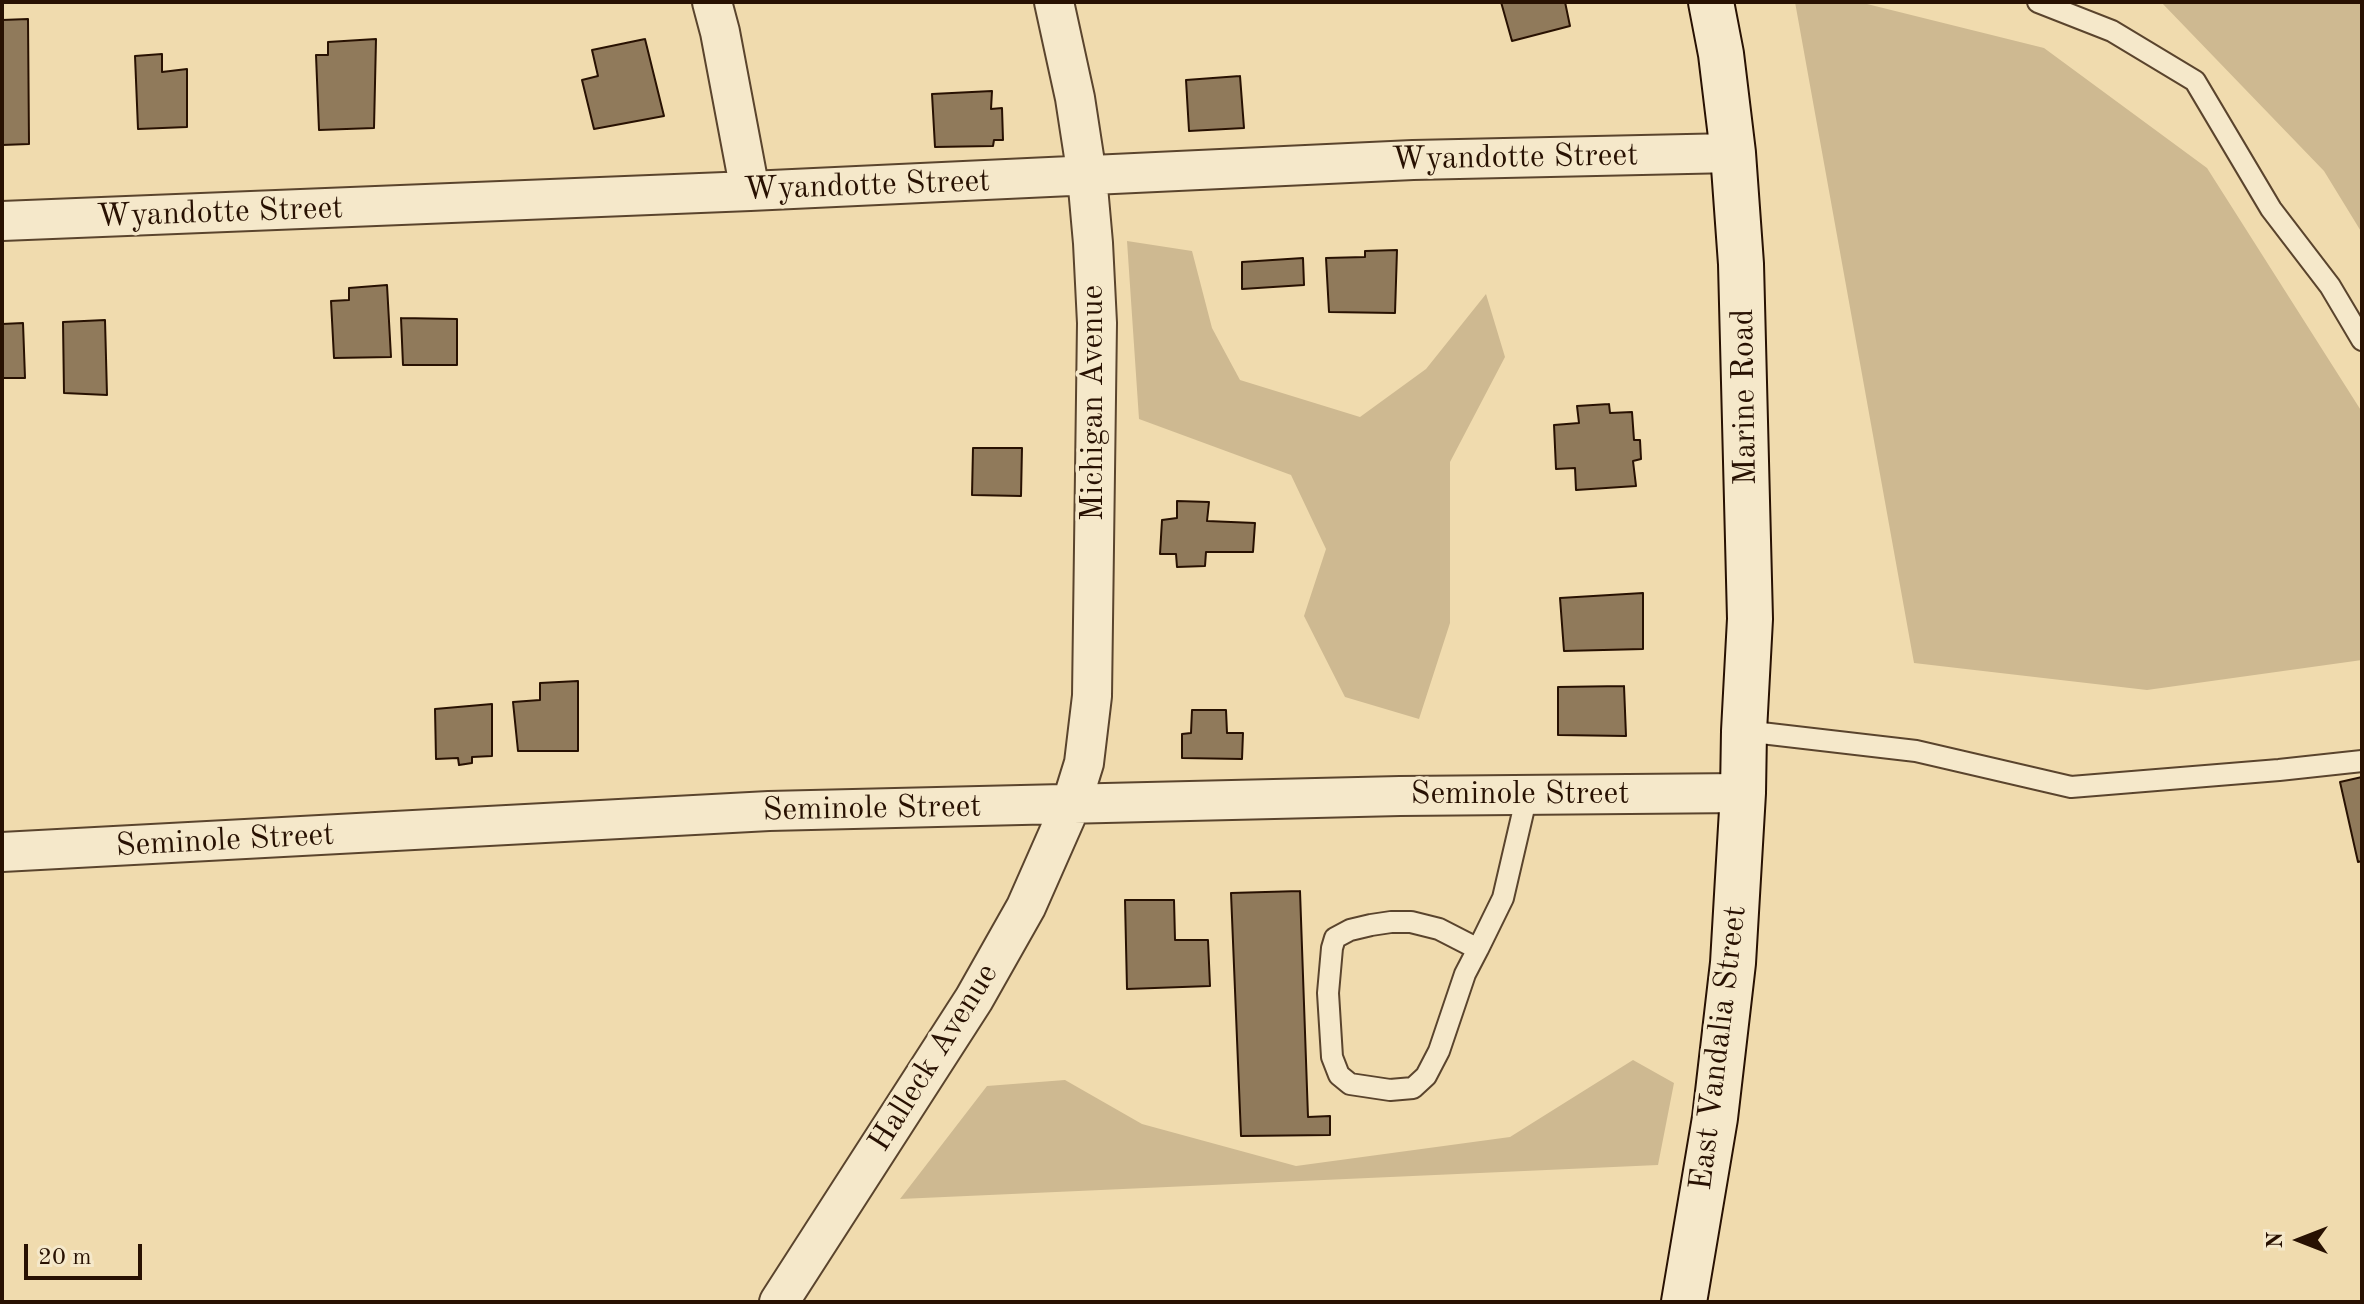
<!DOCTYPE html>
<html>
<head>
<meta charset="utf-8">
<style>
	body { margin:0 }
	#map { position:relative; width:2364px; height:1304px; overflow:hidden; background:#f0dbae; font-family:"Old Standard TT",serif }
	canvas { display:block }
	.frame { position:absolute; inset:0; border:4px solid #281102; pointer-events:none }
	.north { position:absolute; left:2260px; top:1200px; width:80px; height:80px; -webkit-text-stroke:6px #f5e8ca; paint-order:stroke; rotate:270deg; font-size:22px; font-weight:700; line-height:32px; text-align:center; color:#281102 }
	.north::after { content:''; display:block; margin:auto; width:28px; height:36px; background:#281102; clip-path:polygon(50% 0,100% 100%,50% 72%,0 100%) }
	.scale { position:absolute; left:24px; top:1244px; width:118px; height:36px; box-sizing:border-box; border:4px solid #281102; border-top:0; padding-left:10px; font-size:24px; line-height:28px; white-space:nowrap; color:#281102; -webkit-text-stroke:6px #f5e8ca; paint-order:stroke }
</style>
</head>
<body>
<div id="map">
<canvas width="2364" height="1304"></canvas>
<div class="frame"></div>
<div class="north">N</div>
<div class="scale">20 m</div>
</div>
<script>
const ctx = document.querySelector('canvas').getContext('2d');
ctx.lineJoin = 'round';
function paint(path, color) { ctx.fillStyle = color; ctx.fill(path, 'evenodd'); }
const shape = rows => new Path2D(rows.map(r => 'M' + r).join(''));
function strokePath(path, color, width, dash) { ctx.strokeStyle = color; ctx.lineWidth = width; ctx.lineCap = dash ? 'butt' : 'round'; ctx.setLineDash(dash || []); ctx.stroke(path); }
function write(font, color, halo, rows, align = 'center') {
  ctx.font = font + ' "Old Standard TT",serif'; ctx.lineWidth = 7; ctx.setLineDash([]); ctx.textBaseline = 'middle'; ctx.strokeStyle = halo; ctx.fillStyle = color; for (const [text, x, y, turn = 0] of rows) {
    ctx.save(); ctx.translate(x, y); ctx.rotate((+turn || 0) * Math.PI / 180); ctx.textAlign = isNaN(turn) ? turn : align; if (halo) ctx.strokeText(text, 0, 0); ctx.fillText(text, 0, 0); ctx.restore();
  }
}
paint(shape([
	[1795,2,1859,2,2044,48,2207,168,2362,412,2362,660,2147,690,1914,663],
	[2161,2,2362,2,2362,233,2324,171],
	[1127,241,1192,251,1212,328,1240,380,1360,417,1426,369,1486,294,1505,357,1450,462,1450,623,1419,719,1345,697,1304,616,1326,549,1291,475,1139,419],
	[1633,1060,1674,1083,1658,1165,900,1199,987,1086,1065,1080,1142,1124,1296,1166,1510,1137]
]), '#ceb991');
const building = shape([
	[1501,2,1565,2,1570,26,1512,41,1501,2],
	[28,19,29,144,2,145,2,20,28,19],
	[376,39,374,128,319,130,316,55,328,55,328,42,376,39],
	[645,39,664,116,594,129,582,80,598,76,592,50,645,39],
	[162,54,162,72,187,69,187,127,138,129,135,56,162,54],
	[1240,76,1244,128,1189,131,1186,80,1240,76],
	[992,91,991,109,1002,108,1003,140,994,140,993,146,935,147,932,94,992,91],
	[1397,250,1395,313,1329,312,1326,258,1365,257,1365,251,1397,250],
	[1303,258,1304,285,1242,289,1242,262,1303,258],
	[387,285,391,357,334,358,331,301,349,300,349,288,387,285],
	[401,318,457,319,457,365,403,365,401,318],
	[105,320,107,395,64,393,63,322,105,320],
	[23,323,25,378,2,378,2,324,23,323],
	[1609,404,1610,413,1632,412,1634,440,1640,440,1641,459,1633,461,1636,486,1576,490,1575,468,1556,469,1554,425,1579,423,1577,406,1609,404],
	[973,448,1022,448,1021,496,972,495,973,448],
	[1177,501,1209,502,1207,521,1255,523,1253,552,1206,552,1205,566,1177,567,1176,554,1160,554,1162,520,1177,518,1177,501],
	[1643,593,1643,649,1564,651,1560,598,1643,593],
	[578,681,578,751,518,751,513,702,540,700,540,683,578,681],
	[1624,686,1626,736,1558,735,1558,687,1624,686],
	[492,704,492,756,472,757,472,763,459,765,458,758,436,759,435,709,492,704],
	[1192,710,1226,710,1227,733,1243,733,1242,759,1182,758,1182,734,1191,733,1192,710],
	[2362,777,2362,861,2358,862,2340,782,2362,777],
	[1300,891,1308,1117,1330,1116,1330,1135,1241,1136,1231,893,1300,891],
	[1125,900,1174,900,1175,940,1208,940,1210,986,1127,989,1125,900]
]);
paint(building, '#907a5b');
strokePath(building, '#281102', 2);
const service = shape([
	[2038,2,2112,31,2195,81,2271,209,2330,286,2362,340],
	[1744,731,1916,751,2071,787,2279,770,2362,761],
	[1478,949,1439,929,1411,922,1391,922,1371,925,1350,930,1335,938,1332,948,1328,993,1332,1057,1339,1075,1350,1084,1390,1090,1413,1088,1426,1076,1439,1051,1465,974,1478,949,1503,898,1527,795]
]);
const minor = shape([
	[712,2,720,32,750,191],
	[2,221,750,191,1413,160,1733,153],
	[2,852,769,811,1400,796,1743,793],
	[779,1302,974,999,1026,907,1071,805,1084,763,1092,696,1097,323,1093,243,1087,176,1075,98,1054,2]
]);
const secondary = shape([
	[1684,1302,1715,1118,1733,963,1743,793,1744,731,1750,619,1741,264,1733,153,1721,54,1711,2]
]);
strokePath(service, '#5a442d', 24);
strokePath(minor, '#5a442d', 42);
strokePath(secondary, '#281102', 48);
strokePath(service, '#f5e8ca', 20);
strokePath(minor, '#f5e8ca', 38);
strokePath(secondary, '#f5e8ca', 44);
write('32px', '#281102', '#f5e8ca', [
	["Wyandotte Street",1515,158,-1],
	["Wyandotte Street",867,186,-2],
	["Wyandotte Street",220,213,-2],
	["Marine Road",1745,397,-91],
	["Michigan Avenue",1094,403,-90],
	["Seminole Street",1520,795],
	["Seminole Street",872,809,-1],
	["Seminole Street",225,841,-3],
	["East Vandalia Street",1719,1048,-83],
	["Halleck Avenue",934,1058,-58]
]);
</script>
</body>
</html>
